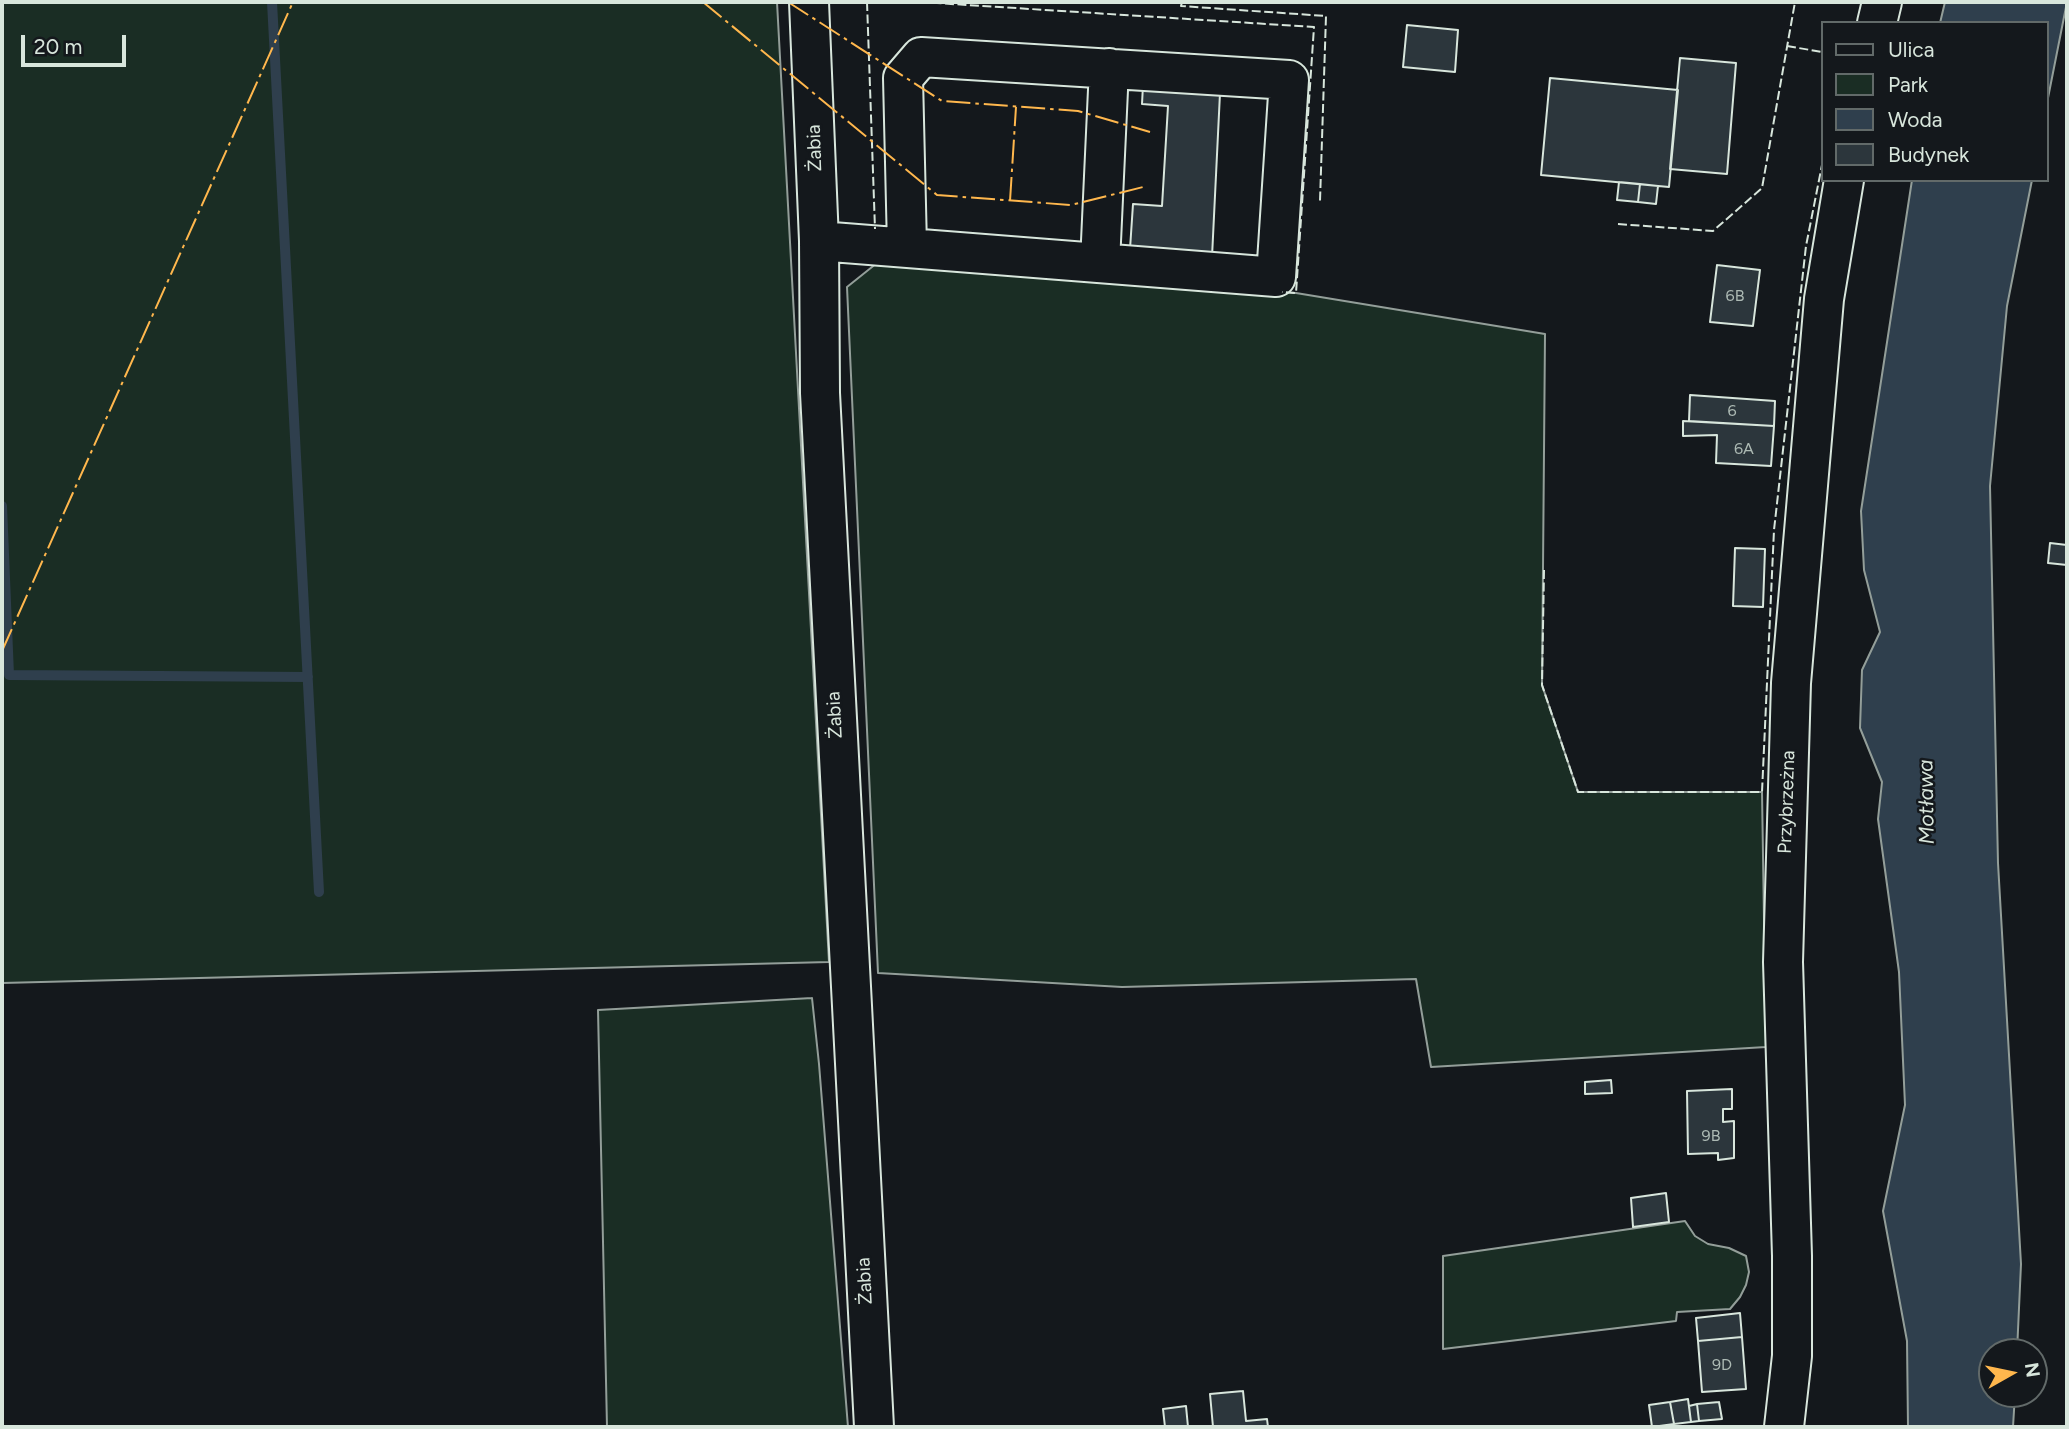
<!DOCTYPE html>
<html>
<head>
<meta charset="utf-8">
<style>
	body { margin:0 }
	#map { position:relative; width:2069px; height:1429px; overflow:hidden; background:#14181c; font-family:Figtree,sans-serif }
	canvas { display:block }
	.frame { position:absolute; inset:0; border:4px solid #d8e6dc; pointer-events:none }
	.legend { position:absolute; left:1821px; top:21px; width:228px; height:161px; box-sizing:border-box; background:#14181c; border:2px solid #626a69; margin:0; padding:9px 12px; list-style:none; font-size:21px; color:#d8e6dc }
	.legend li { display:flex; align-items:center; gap:14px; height:35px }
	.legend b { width:35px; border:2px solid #626a69 }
	.north { position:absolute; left:1978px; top:1338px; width:70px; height:70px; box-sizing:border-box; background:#14181c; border:2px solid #626a69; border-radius:50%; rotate:81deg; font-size:19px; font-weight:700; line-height:28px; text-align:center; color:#d8e6dc }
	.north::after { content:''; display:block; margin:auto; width:24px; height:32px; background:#ffb74d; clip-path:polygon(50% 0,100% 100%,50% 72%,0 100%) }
	.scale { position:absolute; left:21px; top:35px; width:105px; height:32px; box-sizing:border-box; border:4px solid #d8e6dc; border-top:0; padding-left:9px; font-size:21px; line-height:24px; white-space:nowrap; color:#d8e6dc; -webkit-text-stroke:5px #14181c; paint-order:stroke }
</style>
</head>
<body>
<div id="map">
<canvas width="2069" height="1429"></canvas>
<div class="frame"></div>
<ul class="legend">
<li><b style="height:9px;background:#14181c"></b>Ulica</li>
<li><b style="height:19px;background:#1a2d24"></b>Park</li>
<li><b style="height:19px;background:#2f3f4d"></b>Woda</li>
<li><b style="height:19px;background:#2c363c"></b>Budynek</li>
</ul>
<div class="north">N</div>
<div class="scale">20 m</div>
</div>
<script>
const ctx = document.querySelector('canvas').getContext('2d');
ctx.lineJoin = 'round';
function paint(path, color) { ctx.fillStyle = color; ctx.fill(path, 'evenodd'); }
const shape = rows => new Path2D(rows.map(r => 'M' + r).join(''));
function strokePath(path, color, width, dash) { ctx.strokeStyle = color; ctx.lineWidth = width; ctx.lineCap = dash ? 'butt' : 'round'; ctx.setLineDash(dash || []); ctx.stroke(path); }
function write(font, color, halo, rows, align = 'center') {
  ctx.font = font + ' Figtree,sans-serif'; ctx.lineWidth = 5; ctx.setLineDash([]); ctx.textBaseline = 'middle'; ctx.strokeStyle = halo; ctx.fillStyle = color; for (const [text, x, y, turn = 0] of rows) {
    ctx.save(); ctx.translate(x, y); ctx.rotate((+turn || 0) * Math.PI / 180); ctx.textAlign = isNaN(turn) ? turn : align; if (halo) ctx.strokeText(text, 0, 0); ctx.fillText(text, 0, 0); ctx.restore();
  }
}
const green = shape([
	[2,2,777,2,829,962,2,983,2,2],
	[877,263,1296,293,1545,334,1542,685,1578,792,1762,792,1766,1047,1431,1067,1416,979,1122,987,878,973,847,287,877,263],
	[812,998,819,1064,848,1427,607,1427,598,1010,812,998],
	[1685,1221,1695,1236,1708,1244,1729,1248,1746,1256,1749,1272,1746,1285,1740,1297,1730,1309,1677,1312,1676,1321,1443,1349,1443,1256,1685,1221]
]);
paint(green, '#1a2d24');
strokePath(green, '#939e99', 2);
const water = shape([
	[1945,2,2067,2,2046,108,2046,23,1940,23,1945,2],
	[1912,180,2032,180,2007,306,1990,486,1998,863,2021,1264,2017,1352,1992,1352,1992,1394,2015,1394,2013,1427,1908,1427,1907,1341,1883,1211,1905,1105,1899,972,1878,819,1882,782,1860,728,1862,670,1880,632,1864,570,1861,511,1912,180]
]);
paint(water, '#2f3f4d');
strokePath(water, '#939e99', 2);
strokePath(shape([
	[272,2,319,892],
	[2,506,9,675,308,677]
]), '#2f3f4d', 10);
const building = shape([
	[1407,25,1458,30,1455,72,1403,67,1407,25],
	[1680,58,1736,63,1727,174,1670,169,1680,58],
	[1550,78,1678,90,1669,187,1541,175,1550,78],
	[1143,85,1220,93,1212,257,1130,249,1133,204,1162,206,1168,106,1142,104,1143,85],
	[1619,182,1640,184,1638,202,1617,200,1619,182],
	[1640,184,1658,186,1656,204,1638,202,1640,184],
	[1717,265,1760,270,1753,326,1710,322,1717,265],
	[1690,395,1775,401,1774,426,1689,421,1690,395],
	[1683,421,1774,426,1771,466,1716,463,1717,435,1683,436,1683,421],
	[2050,543,2067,545,2067,565,2048,563,2050,543],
	[1735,548,1765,549,1763,607,1733,606,1735,548],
	[1611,1080,1612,1093,1585,1094,1585,1082,1611,1080],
	[1732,1089,1732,1109,1723,1109,1723,1122,1734,1121,1734,1158,1718,1160,1718,1153,1688,1154,1687,1091,1732,1089],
	[1666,1193,1669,1222,1633,1227,1631,1198,1666,1193],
	[1740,1313,1742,1337,1698,1341,1696,1318,1740,1313],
	[1742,1337,1746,1389,1702,1392,1698,1341,1742,1337],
	[1243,1391,1246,1421,1267,1419,1268,1427,1213,1427,1210,1394,1243,1391],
	[1688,1399,1691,1422,1674,1424,1670,1402,1688,1399],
	[1670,1402,1674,1424,1652,1427,1649,1405,1670,1402],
	[1719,1402,1722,1419,1699,1421,1697,1404,1719,1402],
	[1697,1404,1699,1421,1691,1422,1689,1406,1697,1404],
	[1186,1406,1188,1427,1165,1427,1163,1409,1186,1406]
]);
paint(building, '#2c363c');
strokePath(building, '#d8e6dc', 2);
const minor = shape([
	[809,2,819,241,820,393,874,1427],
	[1877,23,1882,2],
	[819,241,1276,277,1289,80,921,57,903,78,907,247],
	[1100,263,1109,68],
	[1784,1427,1792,1356,1792,1256,1783,962,1791,683,1824,299,1844,180]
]);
strokePath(minor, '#d8e6dc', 42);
strokePath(minor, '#14181c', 38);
strokePath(shape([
	[867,2,875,229],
	[920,2,1314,27,1296,293,1282,292],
	[1182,2,1181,6,1326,16,1320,201],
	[1787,46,1822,52],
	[1618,224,1713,231,1762,188,1795,2],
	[1544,570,1542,685,1578,792,1762,792,1774,530,1806,246,1822,165]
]), '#d8e6dc', 2, [9, 3.5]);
strokePath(shape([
	[703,2,937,195,1071,205,1147,186],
	[788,2,942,101,1078,111,1150,132],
	[1010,201,1016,107],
	[2,651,293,2]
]), '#ffb74d', 2, [24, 5, 3.5, 5]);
write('16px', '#adbab4', null, [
	["6B",1735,296],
	["6",1732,411],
	["6A",1744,449],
	["9B",1711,1136],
	["9D",1722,1365]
]);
write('19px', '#d8e6dc', '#14181c', [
	["Żabia",815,148,-92],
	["Żabia",835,715,-93],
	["Przybrzeżna",1787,802,-88],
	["Żabia",865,1281,-93]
]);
write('italic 21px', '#d8e6dc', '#14181c', [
	["Motława",1927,802,-91]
]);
</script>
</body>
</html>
